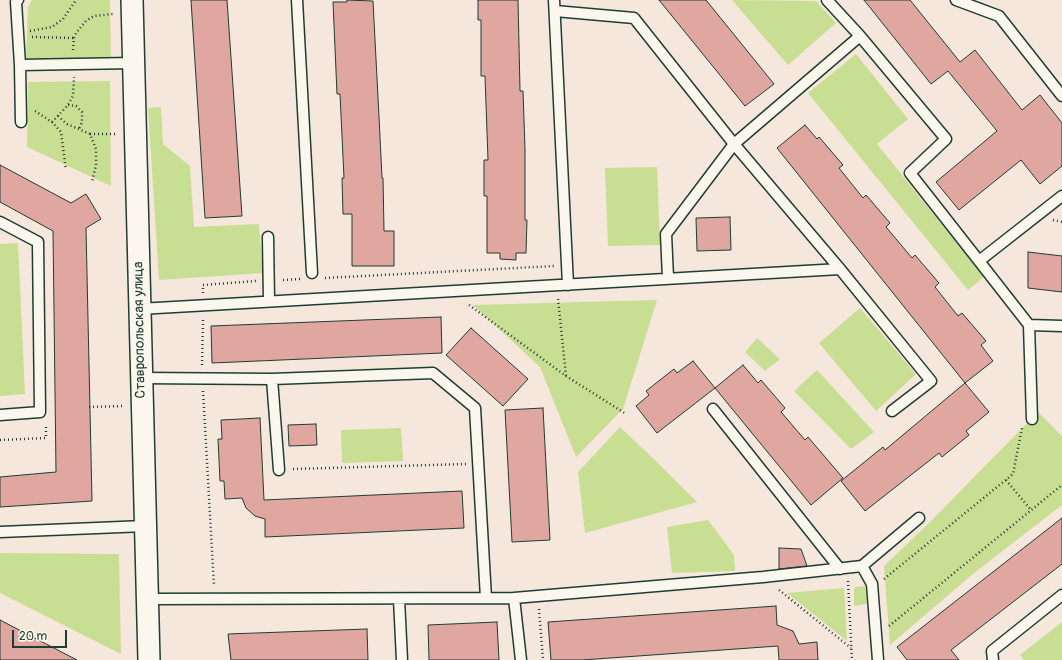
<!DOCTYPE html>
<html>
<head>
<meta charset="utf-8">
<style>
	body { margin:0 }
	#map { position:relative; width:1062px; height:660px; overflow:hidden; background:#f6e7dd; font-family:Pangolin,sans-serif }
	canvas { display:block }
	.scale { position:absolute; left:12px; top:630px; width:55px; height:18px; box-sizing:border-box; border:2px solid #1f3d34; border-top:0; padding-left:5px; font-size:12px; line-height:14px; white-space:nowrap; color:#1f3d34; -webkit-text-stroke:3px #fbf7ec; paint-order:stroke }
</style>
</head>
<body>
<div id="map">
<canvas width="1062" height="660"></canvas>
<div class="scale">20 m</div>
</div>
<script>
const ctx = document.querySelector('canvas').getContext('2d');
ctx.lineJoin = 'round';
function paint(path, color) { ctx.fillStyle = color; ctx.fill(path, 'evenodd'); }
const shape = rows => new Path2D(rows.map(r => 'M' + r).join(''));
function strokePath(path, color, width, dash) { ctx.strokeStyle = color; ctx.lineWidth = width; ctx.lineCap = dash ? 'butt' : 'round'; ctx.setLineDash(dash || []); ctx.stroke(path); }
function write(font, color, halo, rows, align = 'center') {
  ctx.font = font + ' Pangolin,sans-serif'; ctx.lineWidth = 4; ctx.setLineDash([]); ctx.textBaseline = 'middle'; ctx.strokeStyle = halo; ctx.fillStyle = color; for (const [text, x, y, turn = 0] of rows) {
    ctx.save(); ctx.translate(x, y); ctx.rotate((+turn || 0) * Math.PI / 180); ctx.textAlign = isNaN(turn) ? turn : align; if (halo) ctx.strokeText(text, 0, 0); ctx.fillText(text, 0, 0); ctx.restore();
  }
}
paint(shape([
	[32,0,110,0,111,58,26,59,28,7],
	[732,0,816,1,836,23,788,65],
	[856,54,908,119,877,144,984,277,968,290,808,93],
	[110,81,111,186,27,147,28,82],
	[161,107,163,144,190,166,194,227,259,224,263,273,159,280,148,108],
	[657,167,660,245,608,246,605,168],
	[18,243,25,394,0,396,0,244],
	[657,300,623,409,576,457,540,367,473,305],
	[860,308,916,374,876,411,819,343],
	[757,338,780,359,765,371,745,352],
	[817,370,874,432,851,449,794,391],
	[1038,412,1062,436,1062,505,974,573,890,645,884,566,929,523],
	[620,427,660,465,697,502,585,533,578,472],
	[401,428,403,461,342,463,341,430],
	[708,520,734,555,735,571,672,573,667,527],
	[0,553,119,554,121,654,0,593],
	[865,586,867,604,854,606,854,590,855,587],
	[844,588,847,641,787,593],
	[1062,622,1062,660,1024,660,1020,655]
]), '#c7de93');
const building = shape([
	[191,0,227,0,242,216,205,218,191,0],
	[347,0,373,1,379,117,382,178,383,178,384,231,394,231,394,266,352,266,352,214,343,214,342,178,344,178,340,94,337,94,333,2,347,2,347,0],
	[478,0,518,0,520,91,523,91,525,149,525,220,527,220,526,253,516,253,516,260,500,259,500,253,487,253,487,196,484,196,484,160,488,160,485,76,481,76,481,20,478,20,478,0],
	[659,0,706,0,774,84,745,106,659,0],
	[864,0,910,0,960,62,975,50,1022,110,1040,95,1062,123,1062,166,1040,184,1021,160,959,210,936,182,997,131,948,71,931,84,864,0],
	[805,125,817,139,819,137,843,165,839,168,863,198,866,195,890,223,886,227,912,258,915,255,939,283,935,287,958,316,962,313,986,341,981,345,993,361,965,383,777,148,805,125],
	[0,165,71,203,86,194,101,219,86,228,92,501,0,507,0,477,56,472,53,231,0,202,0,165],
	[730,217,731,250,697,251,696,218,730,217],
	[1028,252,1062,256,1062,292,1028,288,1028,252],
	[441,317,442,353,212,363,211,326,441,317],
	[471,328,528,379,503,406,446,355,471,328],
	[693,361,715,388,657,433,636,406,649,395,646,391,674,369,677,373,693,361],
	[743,365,758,383,761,380,785,408,781,412,805,440,808,437,843,478,811,505,715,388,743,365],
	[965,383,989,412,966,431,969,435,942,457,939,453,865,511,841,481,883,447,885,450,965,383],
	[543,408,550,540,512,542,505,410,543,408],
	[260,418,264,500,462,491,464,528,265,537,265,519,255,516,246,508,242,498,225,499,224,481,220,481,218,439,222,439,221,420,260,418],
	[316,424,317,445,289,446,288,425,316,424],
	[1062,518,1062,564,951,650,959,660,907,660,897,647,1062,518],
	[779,548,801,549,807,566,779,569,779,548],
	[776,606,777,625,793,631,799,644,817,642,818,660,779,660,778,646,582,660,551,660,548,622,776,606],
	[0,620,77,660,0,660,0,620],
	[497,622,499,660,429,660,428,625,497,622],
	[367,629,368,660,231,660,228,634,367,629]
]);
paint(building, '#e0a6a0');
strokePath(building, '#1f3d34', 1);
const lane = shape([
	[18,0,16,2,20,65],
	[297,0,312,273],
	[554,0,568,285],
	[827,0,860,36],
	[956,0,999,16,1062,96],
	[555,11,634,18,734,144,840,269,931,381,892,411],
	[21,122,20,65,133,63],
	[0,222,38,242,40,412,0,415],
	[268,237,269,301],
	[979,261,1029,325,1062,326],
	[668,278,666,234,734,144,860,36,946,139,910,173,979,261,1062,196],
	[139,309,840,269],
	[1029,325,1032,419],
	[141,378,272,379,433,373,475,408,486,598],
	[272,379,279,470],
	[713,409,840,569],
	[0,532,145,526],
	[862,566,919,518],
	[514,598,521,660],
	[147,599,514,598,763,577,862,566,872,584,878,660],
	[399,599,402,660],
	[993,660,992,651,1062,595]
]);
const street = shape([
	[132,0,149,660]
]);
strokePath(lane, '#1f3d34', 13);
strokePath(street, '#1f3d34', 24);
strokePath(shape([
	[30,31,52,27,63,19,76,0],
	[32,37,74,38],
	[73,50,74,38,76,33,86,21,94,16,113,14],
	[68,105,76,106,82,112,82,122,79,129],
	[35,111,52,122,61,132,66,170],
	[58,116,67,124,90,134,96,149,96,165,92,182],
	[52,122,68,105,73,96,74,77],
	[90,134,116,134],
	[1053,220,1062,222],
	[325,278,554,266],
	[283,280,300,279],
	[203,293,203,285,256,281],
	[558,299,566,376],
	[469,305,566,376,626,414],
	[202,365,203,320],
	[203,391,214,586],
	[89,407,123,406],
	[0,440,46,438,46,424],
	[293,469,466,464],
	[1006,480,1031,510],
	[884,579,1013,474,1022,428],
	[848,581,852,660],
	[779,590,851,648],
	[539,609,543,660],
	[889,626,1062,485]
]), '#1f3d34', 2.5, [1, 3]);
strokePath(lane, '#fbf7ec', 10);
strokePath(street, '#fbf7ec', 21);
write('14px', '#1f3d34', '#fbf7ec', [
	["Ставропольская улица",140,330,-91]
]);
</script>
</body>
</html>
